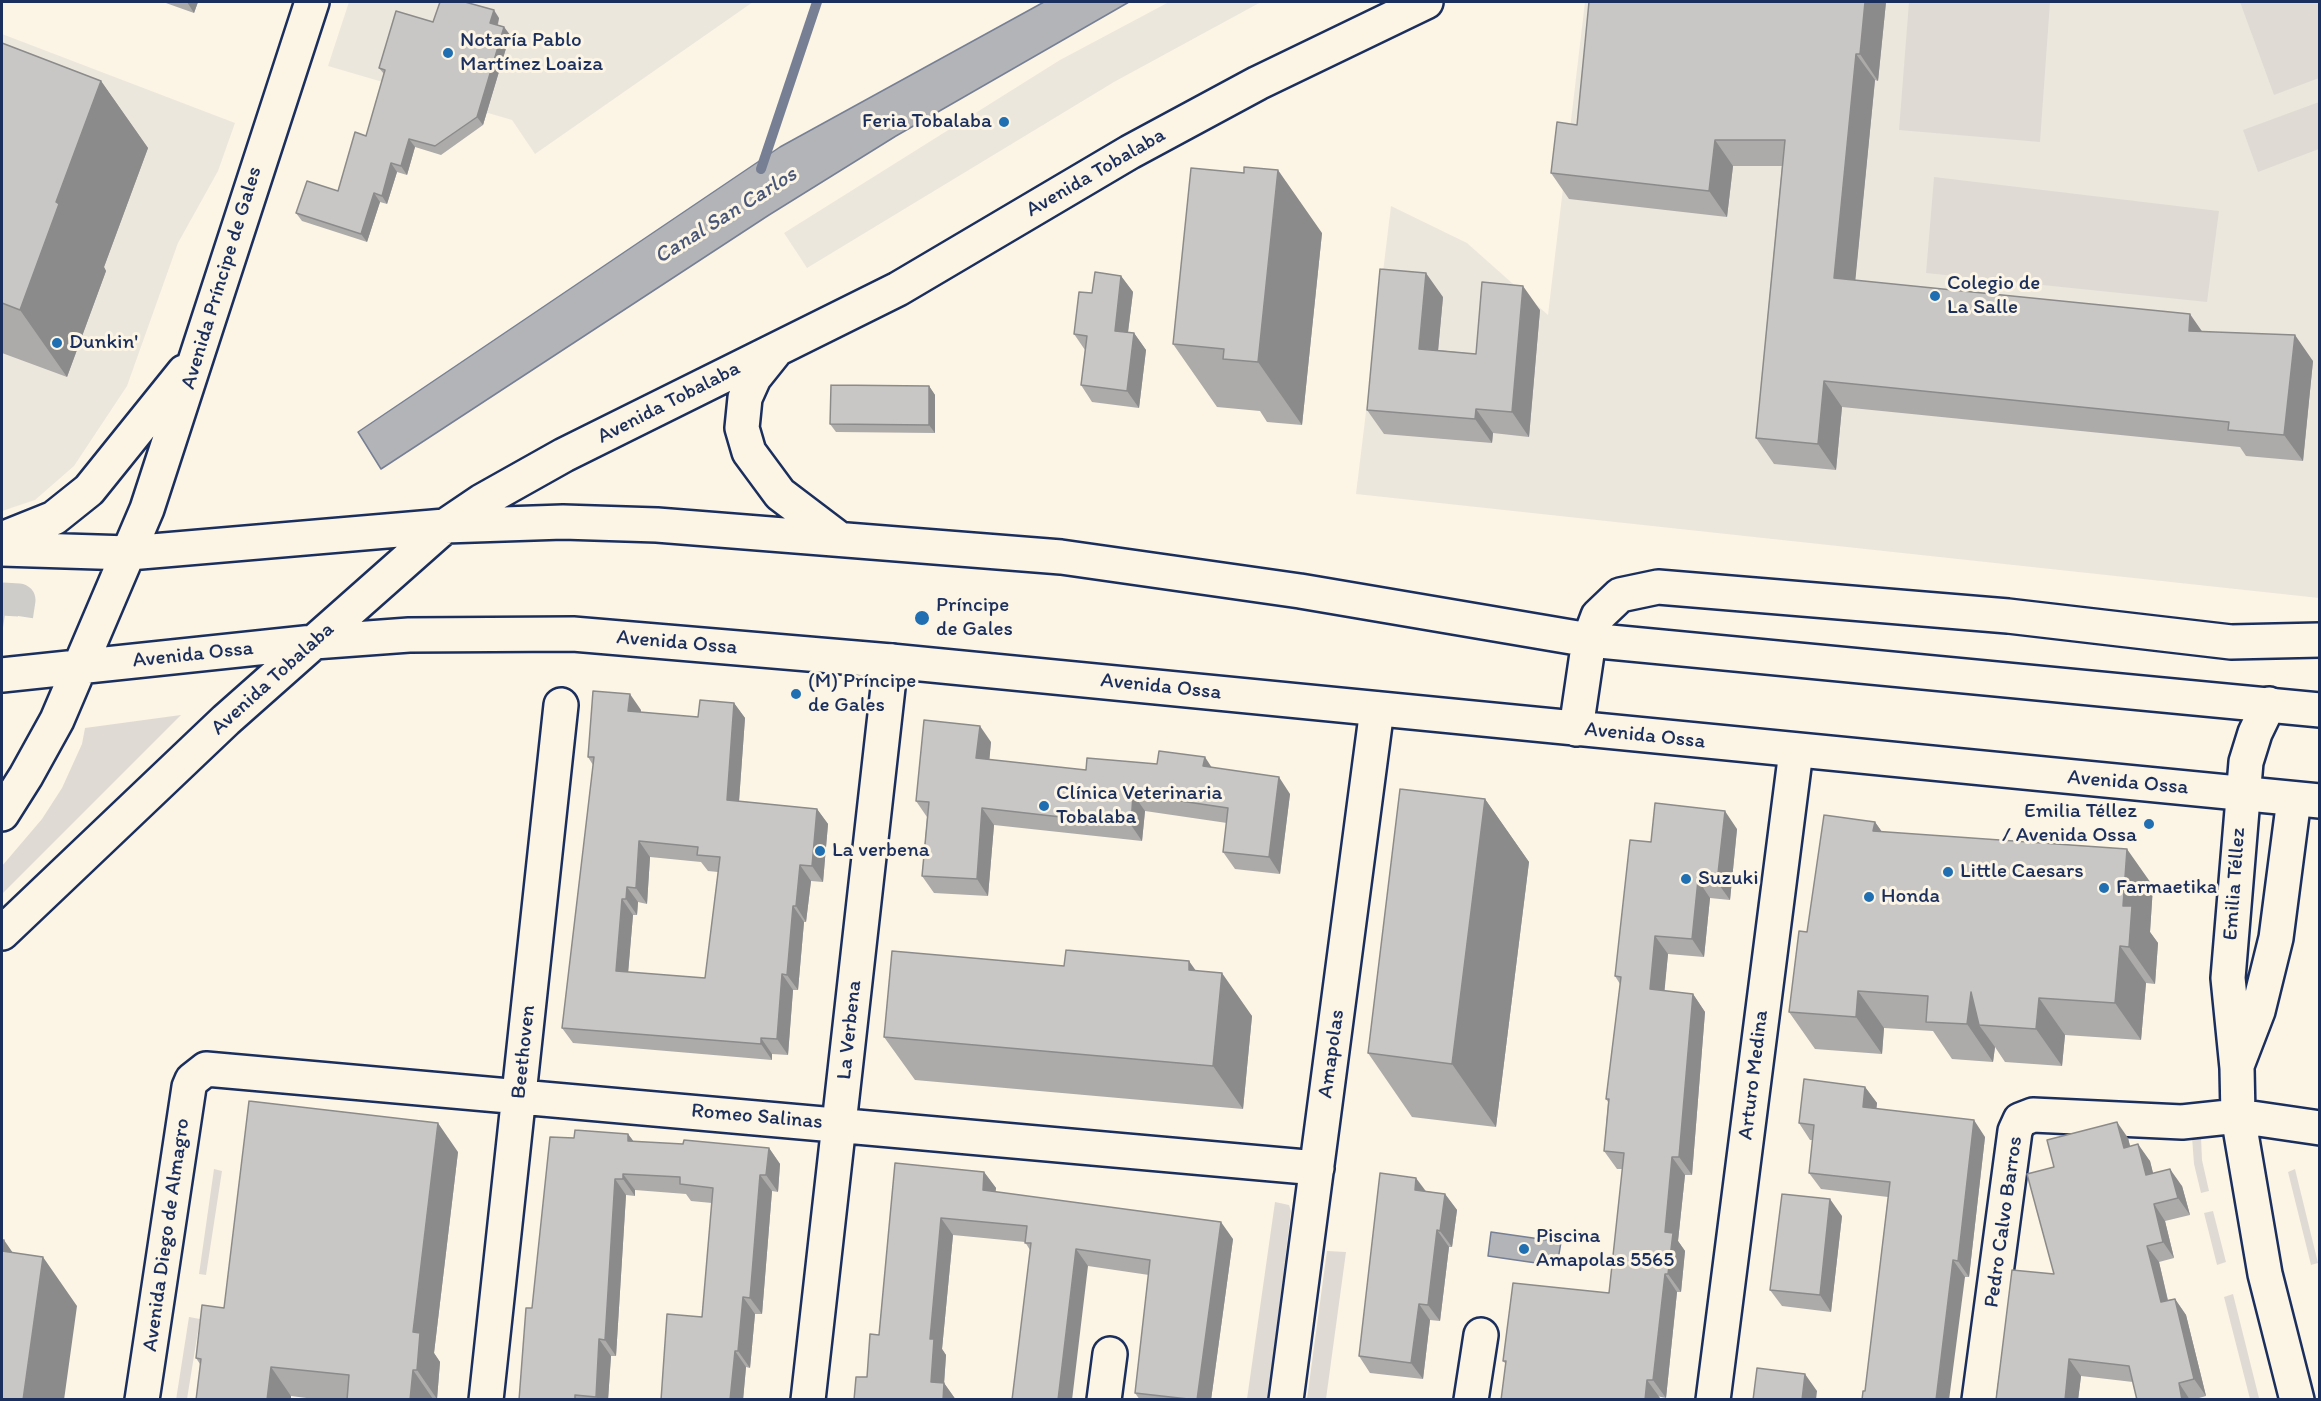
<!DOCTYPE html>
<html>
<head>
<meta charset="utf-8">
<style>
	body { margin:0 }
	#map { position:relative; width:2321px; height:1401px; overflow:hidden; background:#fcf5e5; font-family:Itim,sans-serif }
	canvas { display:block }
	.frame { position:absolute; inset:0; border:3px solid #1b2f5e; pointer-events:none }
</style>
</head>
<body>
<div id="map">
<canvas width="2321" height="1401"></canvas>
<div class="frame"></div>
</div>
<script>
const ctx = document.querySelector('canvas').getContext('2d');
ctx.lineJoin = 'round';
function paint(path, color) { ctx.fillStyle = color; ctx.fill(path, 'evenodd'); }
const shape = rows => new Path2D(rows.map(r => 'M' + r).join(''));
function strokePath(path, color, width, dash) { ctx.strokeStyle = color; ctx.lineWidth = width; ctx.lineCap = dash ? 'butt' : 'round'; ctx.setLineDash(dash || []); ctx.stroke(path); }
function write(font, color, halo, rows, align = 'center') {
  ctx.font = font + ' Itim,sans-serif'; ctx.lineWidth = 6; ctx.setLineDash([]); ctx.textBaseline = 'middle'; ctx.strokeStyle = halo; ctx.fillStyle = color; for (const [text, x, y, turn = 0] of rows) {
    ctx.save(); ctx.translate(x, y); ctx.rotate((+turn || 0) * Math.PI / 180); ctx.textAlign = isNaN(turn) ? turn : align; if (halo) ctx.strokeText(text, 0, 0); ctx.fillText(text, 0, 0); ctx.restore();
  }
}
paint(shape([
	[349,2,753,2,535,154,512,120,328,66],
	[1169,2,1261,2,1114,82,807,268,784,233,1060,60],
	[1585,2,2319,2,2319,598,1356,494,1391,206,1467,243,1548,315],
	[2,34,235,123,218,171,178,243,127,386,74,466,35,500,2,511]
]), '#ece7dc');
paint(shape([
	[1909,2,2050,2,2040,142,1899,130],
	[2240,2,2319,2,2319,78,2274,95],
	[2319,102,2319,149,2258,172,2243,130],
	[1934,177,2219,211,2207,302,1926,273],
	[181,715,2,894,2,866,42,819,62,788,82,744,85,728],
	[2201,1136,2202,1160,2209,1191,2201,1193,2194,1164,2192,1137],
	[214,1169,222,1171,206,1275,199,1274],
	[2295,1169,2318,1263,2311,1265,2288,1172],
	[1275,1202,1289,1205,1291,1211,1268,1399,1247,1399],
	[2213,1211,2226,1262,2217,1265,2204,1213],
	[1327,1251,1346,1252,1326,1399,1307,1399],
	[2233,1294,2259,1398,2253,1399,2250,1399,2224,1297],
	[189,1317,200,1319,187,1399,176,1400]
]), '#dfdbd4');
const water = shape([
	[1044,2,1129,2,896,136,769,215,381,469,358,432,780,147,1044,2],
	[1491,1232,1561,1242,1557,1266,1488,1256,1491,1232]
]);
paint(water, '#b2b4b8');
strokePath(water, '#767f94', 1.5);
strokePath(shape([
	[761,169,817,2]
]), '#767f94', 10);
strokePath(shape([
	[2,599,19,600,16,620,2,618]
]), '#cfcdca', 33, [33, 16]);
const minor = shape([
	[1589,640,1598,616,1620,595,1658,587,2008,616,2231,642,2320,640],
	[2269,704,2255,733,2246,762,2228,978,2237,1068,2238,1116,2265,1274,2297,1400],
	[2238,1063,2258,1011,2276,938,2294,799],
	[142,1400,189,1087,192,1080,206,1069,1317,1168],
	[486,1400,561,705],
	[808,1400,891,661],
	[1104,1400,1110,1354],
	[1286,1400,1377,709],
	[1471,1400,1481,1335],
	[1713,1400,1796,751],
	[1979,1400,2015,1131,2020,1120,2033,1115,2182,1122,2238,1116,2320,1128]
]);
const major = shape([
	[774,353,754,378,745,398,742,428,749,452,780,494,838,538],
	[2,539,54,518,89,490,184,372],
	[2,549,129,553,445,526,563,522,657,525,1061,557,1300,591,1589,640,2320,710],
	[2,675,314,642,409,635,573,634,891,661,2320,801],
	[1576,729,1589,640],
	[2,814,26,776,57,720,147,509,312,2],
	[2,933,226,720,445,526,482,501,564,455,898,289,1130,152,1258,83,1426,2]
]);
strokePath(minor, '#1b2f5e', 38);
strokePath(major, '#1b2f5e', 38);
strokePath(minor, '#fcf5e5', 33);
strokePath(major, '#fcf5e5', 33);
paint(shape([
	[163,2,198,2,194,13],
	[1886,2,1878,81,1875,80,1855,280,2202,331,2313,361,2303,461,2246,456,2240,447,1842,407,1836,470,1774,464,1756,438,1782,166,1733,166,1727,217,1569,199,1551,173,1577,125],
	[499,18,498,25,504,27,510,35,483,125,441,155,415,147,407,175,397,172,387,204,380,202,367,242,302,221,296,213,338,191,366,136,384,74,379,68,433,22],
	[2,43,101,81,148,148,104,267,106,271,67,377,2,353],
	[1322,233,1302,425,1267,422,1260,411,1217,407,1173,344],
	[1121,276,1133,292,1128,333,1134,333,1146,350,1139,408,1092,402,1081,385,1085,350,1074,334,1092,293],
	[1443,297,1438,350,1476,354,1540,310,1529,437,1493,433,1492,443,1384,434,1367,410],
	[929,386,935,395,935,433,836,432,830,424],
	[734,703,745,718,739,801,817,809,828,824,823,882,811,881,806,922,804,922,798,990,793,990,788,1055,772,1054,772,1060,573,1043,562,1028,593,765,588,757,641,710,641,712,698,717],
	[650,857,701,862,708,871,718,872,705,978,628,972,633,915,637,915,638,902,647,904],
	[991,742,989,760,1086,770,1212,768,1290,794,1280,874,1235,869,1223,852,1227,823,1145,811,1142,841,994,825,988,896,934,893,922,876,927,817,916,801],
	[1485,799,1529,862,1496,1127,1412,1117,1368,1053],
	[1875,822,1882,832,2153,886,2150,932,2158,943,2155,984,2146,983,2141,1040,2065,1035,2062,1066,2005,1062,1995,1047,1993,1062,1952,1059,1933,1031,1884,1028,1882,1054,1815,1049,1789,1012,1807,932],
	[1737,829,1730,900,1710,898,1704,957,1668,954,1664,991,1693,994,1705,1012,1692,1175,1685,1175,1678,1241,1685,1251,1681,1292,1677,1292,1666,1398,1506,1364,1503,1361,1609,1293,1623,1169,1617,1169,1604,1151,1608,1102,1606,1099,1620,984,1615,976,1651,842],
	[1064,966,1196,970,1252,1016,1243,1109,915,1080,884,1037],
	[1865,1087,1877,1103,1876,1109,1985,1137,1969,1277,1965,1277,1865,1391,1888,1197,1821,1189,1809,1173,1813,1140,1810,1140,1799,1123],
	[628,1134,634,1142,769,1148,780,1164,778,1192,772,1191,762,1314,755,1314,750,1368,746,1367,743,1400,661,1400,702,1317,712,1203,691,1201,686,1194,635,1190,635,1196,626,1195,616,1356,611,1356,608,1400,519,1400,574,1138],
	[2128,1138,2130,1147,2150,1161,2153,1174,2182,1186,2190,1215,2165,1221,2174,1258,2159,1262,2168,1300,2175,1299,2186,1315,2206,1396,2192,1400,2137,1400,2133,1382,2081,1376,2078,1400,1996,1400,2054,1274,2054,1167],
	[458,1152,434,1353,440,1362,437,1399,322,1400,291,1396,200,1364,196,1358,224,1308],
	[895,1163,984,1172,996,1188,995,1192,1233,1239,1211,1400,1140,1400,1135,1393,1149,1275,1088,1266,1030,1250,1025,1242,953,1235,942,1349,946,1355,944,1383,956,1400,854,1400,867,1377,879,1335],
	[1426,1191,1445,1194,1457,1210,1452,1247,1449,1247,1440,1321,1430,1320,1423,1379,1370,1373,1359,1356],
	[1842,1216,1831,1312,1782,1306,1770,1290]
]), '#acabaa');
paint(shape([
	[187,2,198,2,194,13],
	[1865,2,1886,2,1878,81,1860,54],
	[494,10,499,18,496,31,490,23],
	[504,27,510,35,483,125,477,117],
	[1856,54,1875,80,1853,304,1834,278],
	[101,81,148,148,104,267,106,271,67,377,20,310,56,202],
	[409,139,415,147,407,175,401,166],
	[1715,140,1733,166,1727,217,1709,191],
	[391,163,397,172,387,204,382,196],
	[1278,170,1322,233,1302,425,1258,362],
	[374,193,380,202,367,242,361,234],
	[1426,273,1443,297,1436,373,1419,349],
	[1121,276,1133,292,1126,347,1115,331],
	[1523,286,1540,310,1529,437,1512,412],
	[2190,314,2208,340,2189,331],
	[1134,333,1146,350,1139,408,1127,391],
	[2295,335,2313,361,2303,461,2284,435],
	[1824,381,1842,407,1836,470,1818,444],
	[929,386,935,395,935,433,929,425],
	[1476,409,1493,433,1492,443,1475,419],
	[630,694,641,710,639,727,628,711],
	[734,703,745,718,738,815,727,800],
	[980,726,991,742,988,775,976,758],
	[1205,757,1216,774,1203,766],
	[1279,777,1290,794,1280,874,1269,857],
	[1133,794,1145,811,1142,841,1131,825],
	[1485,799,1529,862,1496,1127,1452,1064],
	[982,808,994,825,988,896,977,879],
	[817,809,828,824,823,882,812,866],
	[1725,811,1737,829,1730,900,1717,882],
	[1875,822,1901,859,1873,831],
	[639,841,650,857,647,904,636,888],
	[2127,849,2153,886,2150,932,2158,943,2155,984,2129,947,2123,906],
	[800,865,811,881,806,922,796,906],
	[1698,880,1710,898,1704,957,1692,939],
	[627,887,638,902,637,915,626,899],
	[622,899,633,915,627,986,616,971],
	[793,906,804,922,798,990,787,975],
	[1655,936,1668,954,1663,1007,1650,989],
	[2120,946,2146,983,2141,1040,2115,1003],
	[1189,961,1219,1003,1222,973,1252,1016,1243,1109,1213,1066,1189,970],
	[782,974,793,990,788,1055,777,1039],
	[1858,991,1884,1028,1882,1054,1856,1017],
	[1971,992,1979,1025,1995,1047,1993,1062,1967,1024],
	[1693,994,1705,1012,1692,1175,1679,1157],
	[2039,998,2065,1035,2062,1066,2036,1029],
	[761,1038,772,1054,772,1060,761,1044],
	[1865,1087,1877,1103,1875,1124,1863,1107],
	[1974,1120,1985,1137,1969,1277,1958,1261],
	[2117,1122,2128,1138,2135,1165,2124,1148],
	[438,1123,458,1152,434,1353,440,1362,437,1399,417,1370,413,1332],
	[628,1134,640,1150,628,1141],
	[2138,1144,2150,1161,2158,1192,2146,1175],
	[769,1148,780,1164,778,1192,766,1175],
	[1672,1157,1685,1175,1678,1241,1685,1251,1681,1292,1668,1274,1665,1232],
	[2170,1169,2182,1186,2190,1215,2178,1198],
	[984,1172,996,1188,994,1207,983,1190],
	[623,1174,635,1190,635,1196,623,1179],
	[760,1175,772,1191,762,1314,750,1298],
	[1416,1178,1428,1194,1415,1190],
	[615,1179,626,1195,616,1356,605,1340],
	[1445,1194,1457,1210,1452,1247,1440,1231],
	[1830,1199,1842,1216,1831,1312,1820,1295],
	[2154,1204,2165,1221,2174,1258,2163,1242],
	[941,1218,953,1235,942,1349,946,1355,943,1399,931,1382,930,1339],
	[1221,1222,1233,1239,1211,1400,1197,1400],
	[1437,1230,1449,1247,1440,1321,1428,1305],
	[4,1240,38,1289,2,1251],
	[2147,1246,2159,1262,2172,1319,2161,1302],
	[1076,1249,1088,1266,1072,1400,1058,1400],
	[43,1257,77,1306,64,1400,23,1400],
	[1953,1260,1965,1277,1949,1400,1936,1400],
	[1665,1274,1677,1292,1666,1398,1653,1380],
	[743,1297,755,1314,750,1368,738,1351],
	[2175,1299,2186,1315,2206,1396,2194,1379],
	[1419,1304,1430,1320,1423,1379,1411,1363],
	[599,1339,611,1356,608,1400,598,1400,596,1397],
	[735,1351,746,1367,743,1400,730,1400],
	[2069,1359,2081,1376,2078,1400,2065,1400],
	[271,1367,291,1396,291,1400,267,1400],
	[413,1370,433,1399,433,1400,410,1400],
	[1805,1374,1817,1391,1816,1400,1802,1400],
	[1647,1380,1660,1398,1659,1400,1645,1400],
	[944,1383,956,1400,943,1400],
	[2179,1383,2190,1400,2182,1400]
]), '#8c8b8b');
const building = shape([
	[440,2,465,2,494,10,490,23,504,27,477,117,435,146,409,139,401,166,391,163,382,196,374,193,361,234,296,213,307,181,338,191,355,132,366,136,385,70,379,68,396,11,433,22,440,2],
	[1589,2,1865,2,1860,54,1856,54,1834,278,2190,314,2189,331,2295,335,2284,435,2228,430,2229,422,1824,381,1818,444,1756,438,1785,140,1715,140,1709,191,1551,173,1557,122,1577,125,1589,2],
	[2,43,101,81,56,202,59,204,20,310,2,303,2,43],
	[1244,167,1278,170,1258,362,1223,359,1224,349,1173,344,1191,168,1244,173,1244,167],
	[1380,269,1426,273,1419,349,1476,354,1482,282,1523,286,1512,412,1476,409,1475,419,1367,410,1380,269],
	[1095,272,1121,276,1115,331,1134,333,1127,391,1081,385,1087,336,1074,334,1079,292,1092,293,1095,272],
	[831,385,929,386,929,425,830,424,831,385],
	[593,691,630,694,628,711,698,717,700,700,734,703,727,800,817,809,812,866,800,865,796,906,793,906,787,975,782,974,777,1039,761,1038,761,1044,562,1028,594,757,588,757,593,691],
	[639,841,698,847,697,855,720,857,705,978,616,971,622,899,626,899,627,887,636,888,639,841],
	[924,720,980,726,976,758,1086,770,1087,758,1157,764,1159,751,1205,757,1203,766,1279,777,1269,857,1223,852,1228,808,1133,794,1131,825,982,808,977,879,922,876,929,802,916,801,924,720],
	[1400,789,1485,799,1452,1064,1368,1053,1400,789],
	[1655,803,1725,811,1717,882,1698,880,1692,939,1655,936,1650,989,1693,994,1679,1157,1672,1157,1665,1232,1673,1233,1668,1274,1665,1274,1653,1380,1647,1380,1645,1400,1501,1400,1506,1361,1503,1361,1513,1283,1609,1293,1624,1153,1604,1151,1609,1099,1606,1099,1621,977,1615,976,1630,840,1651,842,1655,803],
	[1824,815,1875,822,1873,831,2127,849,2123,906,2132,906,2129,947,2120,946,2115,1003,2039,998,2036,1029,1979,1025,1971,992,1967,1024,1926,1022,1928,996,1858,991,1856,1017,1789,1012,1799,931,1807,932,1824,815],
	[1066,950,1189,961,1189,970,1222,973,1213,1066,884,1037,892,951,1064,966,1066,950],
	[1804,1079,1865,1087,1863,1107,1974,1120,1958,1261,1953,1260,1936,1400,1862,1400,1863,1391,1865,1391,1890,1182,1809,1173,1814,1125,1799,1123,1804,1079],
	[249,1101,438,1123,413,1332,420,1333,417,1370,413,1370,410,1400,347,1400,349,1375,271,1367,267,1400,196,1400,201,1359,196,1358,202,1305,224,1308,249,1101],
	[2117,1122,2124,1148,2138,1144,2146,1175,2170,1169,2178,1198,2154,1204,2163,1242,2147,1246,2161,1302,2175,1299,2194,1379,2179,1383,2182,1400,2137,1400,2129,1366,2069,1359,2065,1400,1996,1400,2012,1270,2054,1274,2027,1174,2054,1167,2047,1140,2117,1122],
	[575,1130,628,1134,628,1141,683,1144,684,1140,769,1148,766,1175,760,1175,750,1298,743,1297,738,1351,735,1351,730,1400,661,1400,667,1314,702,1317,713,1188,680,1184,680,1177,623,1174,623,1179,615,1179,605,1340,599,1339,596,1397,575,1395,575,1400,519,1400,526,1308,532,1308,550,1137,574,1138,575,1130],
	[895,1163,984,1172,983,1190,1221,1222,1197,1400,1135,1393,1150,1260,1076,1249,1058,1400,1012,1400,1031,1243,1025,1243,1027,1226,941,1218,930,1339,934,1339,931,1382,944,1383,943,1400,854,1400,856,1377,867,1377,870,1334,879,1335,895,1163],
	[1380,1173,1416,1178,1415,1190,1445,1194,1440,1231,1437,1230,1428,1305,1419,1304,1411,1363,1359,1356,1380,1173],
	[1782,1194,1830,1199,1820,1295,1770,1290,1782,1194],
	[2,1240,4,1240,2,1251,43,1257,23,1400,2,1400,2,1240],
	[1757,1368,1805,1374,1802,1400,1753,1400,1757,1368]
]);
paint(building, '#c8c7c6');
strokePath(building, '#8c8b8b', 1.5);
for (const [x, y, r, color] of [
	[448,53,6,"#1f6fb2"],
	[1004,122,6,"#1f6fb2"],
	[1935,296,6,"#1f6fb2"],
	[57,343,6,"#1f6fb2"],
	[922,618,8,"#1f6fb2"],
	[796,694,6,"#1f6fb2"],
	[1044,806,6,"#1f6fb2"],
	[2149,824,6,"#1f6fb2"],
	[820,851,6,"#1f6fb2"],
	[1948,872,6,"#1f6fb2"],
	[1686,879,6,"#1f6fb2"],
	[2104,888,6,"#1f6fb2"],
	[1869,897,6,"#1f6fb2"],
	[1524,1249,6,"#1f6fb2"]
]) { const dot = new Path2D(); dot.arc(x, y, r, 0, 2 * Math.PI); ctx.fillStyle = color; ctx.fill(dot); strokePath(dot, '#fcf5e5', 2); }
write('21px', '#1b2f5e', '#fcf5e5', [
	["Notaría Pablo",460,41],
	["Martínez Loaiza",460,65],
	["Feria Tobalaba",992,122,"right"],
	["Colegio de",1947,284],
	["La Salle",1947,308],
	["Dunkin'",69,343],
	["Príncipe",936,606],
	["de Gales",936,630],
	["(M) Príncipe",808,682],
	["de Gales",808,706],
	["Clínica Veterinaria",1056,794],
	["Tobalaba",1056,818],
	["Emilia Téllez",2137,812,"right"],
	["/ Avenida Ossa",2137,836,"right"],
	["La verbena",832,851],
	["Little Caesars",1960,872],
	["Suzuki",1698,879],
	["Farmaetika",2116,888],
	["Honda",1881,897],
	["Piscina",1536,1237],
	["Amapolas 5565",1536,1261]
], 'left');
write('21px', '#1b2f5e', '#fcf5e5', [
	["Avenida Tobalaba",1096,173,-30],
	["Avenida Príncipe de Gales",222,278,-73],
	["Avenida Tobalaba",669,403,-27],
	["Avenida Ossa",677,643,5],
	["Avenida Ossa",193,655,-6],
	["Avenida Tobalaba",273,679,-42],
	["Avenida Ossa",1161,687,6],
	["Avenida Ossa",1645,736,6],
	["Avenida Ossa",2128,783,5],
	["Emilia Téllez",2235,884,-86],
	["La Verbena",850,1030,-84],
	["Beethoven",524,1052,-84],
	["Amapolas",1332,1054,-82],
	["Arturo Medina",1754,1075,-83],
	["Romeo Salinas",757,1117,5],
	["Pedro Calvo Barros",2004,1222,-82],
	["Avenida Diego de Almagro",167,1235,-82]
]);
write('italic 22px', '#485779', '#fcf5e5', [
	["Canal San Carlos",726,216,-32]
]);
</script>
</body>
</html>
